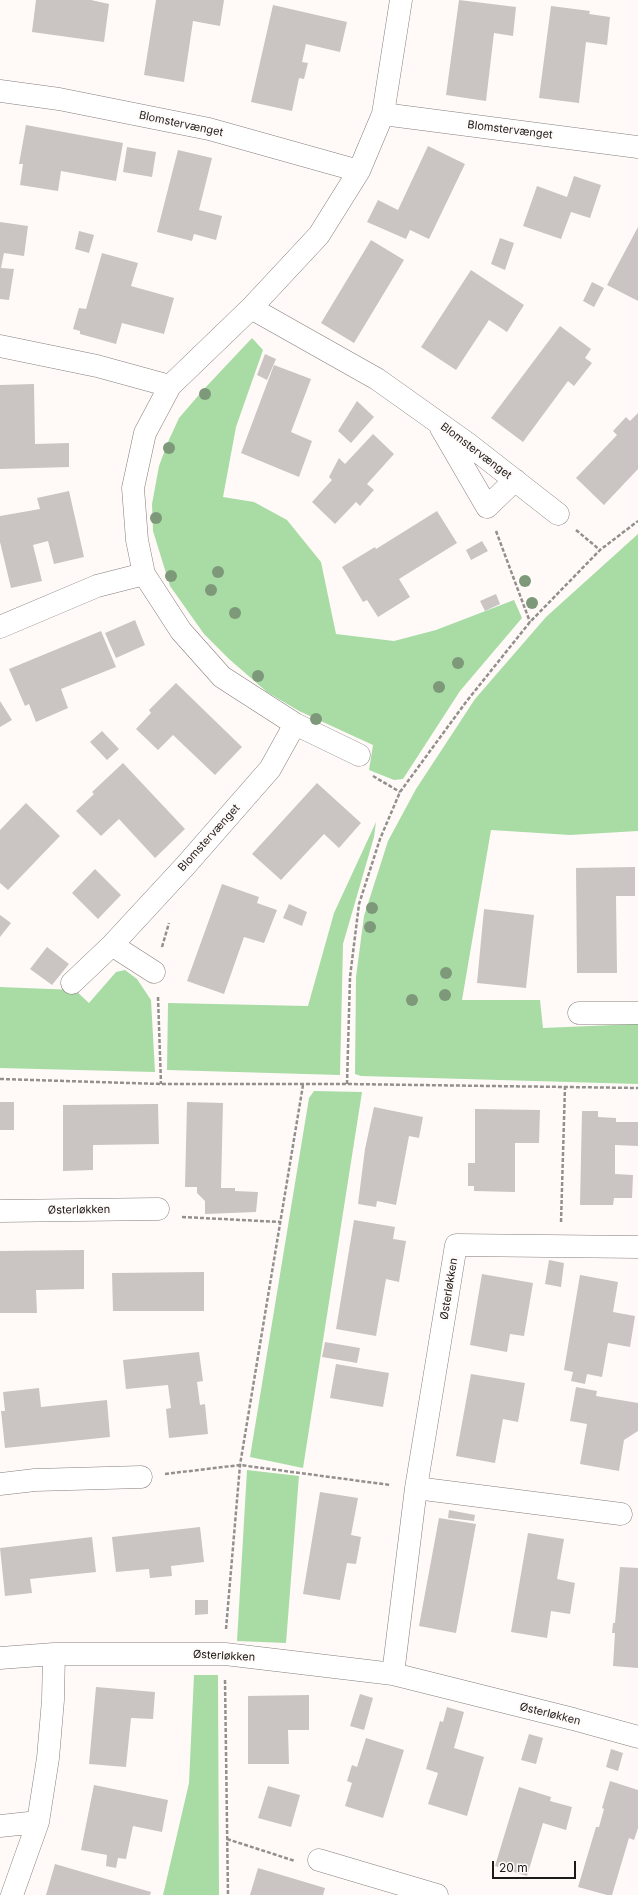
<!DOCTYPE html>
<html>
<head>
<meta charset="utf-8">
<style>
	body { margin:0 }
	#map { position:relative; width:638px; height:1895px; overflow:hidden; background:#fffaf8; font-family:Inter,sans-serif }
	canvas { display:block }
	.scale { position:absolute; left:492px; top:1861px; width:84px; height:18px; box-sizing:border-box; border:2px solid #1c1a19; border-top:0; padding-left:5px; font-size:12px; line-height:14px; white-space:nowrap; color:#1c1a19; -webkit-text-stroke:3px #fffaf8; paint-order:stroke }
</style>
</head>
<body>
<div id="map">
<canvas width="638" height="1895"></canvas>
<div class="scale">20 m</div>
</div>
<script>
const ctx = document.querySelector('canvas').getContext('2d');
ctx.lineJoin = 'round';
function paint(path, color) { ctx.fillStyle = color; ctx.fill(path, 'evenodd'); }
const shape = rows => new Path2D(rows.map(r => 'M' + r).join(''));
function strokePath(path, color, width, dash) { ctx.strokeStyle = color; ctx.lineWidth = width; ctx.lineCap = dash ? 'butt' : 'round'; ctx.setLineDash(dash || []); ctx.stroke(path); }
function write(font, color, halo, rows, align = 'center') {
  ctx.font = font + ' Inter,sans-serif'; ctx.lineWidth = 3.5; ctx.setLineDash([]); ctx.textBaseline = 'middle'; ctx.strokeStyle = halo; ctx.fillStyle = color; for (const [text, x, y, turn = 0] of rows) {
    ctx.save(); ctx.translate(x, y); ctx.rotate((+turn || 0) * Math.PI / 180); ctx.textAlign = isNaN(turn) ? turn : align; if (halo) ctx.strokeText(text, 0, 0); ctx.fillText(text, 0, 0); ctx.restore();
  }
}
paint(shape([
	[252,338,263,350,236,427,223,497,254,502,287,520,321,562,336,634,394,641,436,630,514,600,522,618,460,691,403,779,394,780,369,770,373,745,299,711,267,692,229,659,204,634,170,586,153,531,152,504,159,466,168,442,179,418,204,389],
	[638,534,638,831,570,835,491,830,462,1000,540,1000,543,1028,638,1024,638,1084,361,1076,355,1074,356,977,364,916,388,841,416,789,475,699,546,617],
	[376,822,374,837,343,944,340,1075,167,1070,168,1003,308,1006,334,913],
	[125,970,137,979,151,1000,155,1072,0,1068,0,987,75,990,89,1003,116,972],
	[314,1091,362,1092,303,1468,250,1457,309,1098],
	[247,1470,299,1476,286,1643,237,1641],
	[194,1675,218,1675,219,1895,163,1895,189,1783]
]), '#a8dca4');
paint(shape([
	[36,0,91,0,109,4,104,42,32,32],
	[156,0,224,0,220,26,193,21,184,82,144,75],
	[459,0,516,7,513,36,494,33,486,101,446,95],
	[273,5,347,22,340,52,306,44,302,62,308,63,304,79,299,78,292,111,251,102],
	[551,6,590,11,589,14,610,17,607,45,586,42,579,103,539,98],
	[26,125,123,143,116,181,61,171,58,191,20,185,23,164,19,164],
	[428,146,465,164,429,239,410,230,406,239,367,222,378,200,398,210],
	[127,147,156,152,152,177,123,172],
	[178,150,212,158,199,210,222,216,216,240,194,234,192,241,157,232],
	[574,176,601,185,590,218,571,212,561,239,523,226,537,186,567,197],
	[0,222,28,226,24,256,4,253,1,268,14,269,9,300,0,299],
	[638,227,638,301,607,285],
	[79,231,94,235,89,253,75,249],
	[500,238,514,243,505,270,491,264],
	[371,240,404,260,354,343,321,323],
	[102,253,138,263,131,286,174,298,164,334,122,323,116,344,80,334,80,331,73,329,79,308,86,309],
	[471,270,524,305,507,332,489,320,456,370,421,347],
	[592,282,604,288,594,307,583,301],
	[560,326,591,349,585,358,592,363,574,386,568,381,523,442,491,418],
	[265,354,276,359,267,380,257,375],
	[274,365,311,379,291,432,312,441,299,477,241,453],
	[34,384,35,444,69,443,69,467,0,469,0,385],
	[357,401,374,417,351,443,338,431],
	[638,413,638,469,604,505,576,478,617,435,613,431,626,417,630,421],
	[373,434,394,454,367,484,374,490,360,506,356,502,335,524,312,502,332,480,329,477,339,458,345,464],
	[69,491,84,557,54,564,48,541,33,545,42,581,11,588,0,542,0,516,40,509,37,498],
	[437,511,457,543,399,579,410,597,378,617,367,600,363,602,342,567,375,547,376,549],
	[482,541,488,551,471,560,466,550],
	[496,594,500,604,485,611,480,601],
	[135,620,145,645,116,658,105,633],
	[101,631,116,667,61,689,68,708,36,722,29,704,25,706,9,669],
	[176,683,242,747,215,775,173,735,158,750,136,729,151,713,149,710],
	[0,701,12,720,0,727],
	[102,731,119,749,107,760,90,742],
	[123,763,185,829,155,858,119,819,101,836,76,811,94,794,92,792],
	[317,783,361,823,339,848,324,834,281,880,252,854],
	[26,803,60,836,8,890,0,883,0,830],
	[635,867,635,896,616,896,617,973,577,973,576,868],
	[95,869,121,895,98,919,72,893],
	[222,884,259,897,257,903,277,910,264,943,244,937,224,994,187,981],
	[289,904,307,912,302,926,283,918],
	[484,909,534,915,526,988,477,983],
	[0,915,11,923,0,937],
	[47,947,69,964,52,985,30,969],
	[0,1102,14,1102,14,1130,0,1130],
	[187,1102,223,1103,221,1188,235,1188,235,1191,258,1192,256,1212,205,1214,205,1201,197,1193,197,1187,185,1187],
	[158,1104,159,1144,93,1145,93,1170,63,1171,63,1105],
	[374,1107,423,1117,419,1138,409,1136,396,1205,377,1201,376,1207,358,1204,365,1149],
	[475,1109,540,1110,539,1143,515,1143,515,1192,474,1191,474,1186,468,1186,468,1163,475,1163],
	[582,1111,598,1111,598,1117,616,1118,616,1122,638,1122,638,1146,615,1145,615,1174,633,1175,632,1198,614,1198,613,1205,580,1205],
	[354,1220,395,1227,393,1239,406,1241,399,1282,386,1279,376,1336,336,1329],
	[84,1250,84,1289,36,1290,37,1313,0,1313,0,1251],
	[549,1260,564,1263,561,1287,545,1284],
	[204,1272,204,1311,113,1311,112,1273],
	[482,1274,533,1283,524,1336,510,1334,507,1352,470,1345],
	[580,1275,618,1282,613,1312,635,1316,630,1347,608,1343,602,1377,587,1374,585,1384,571,1381,573,1372,564,1370],
	[325,1342,360,1348,357,1363,322,1357],
	[199,1352,203,1381,197,1382,200,1405,205,1404,208,1434,169,1438,166,1409,171,1408,168,1385,126,1389,123,1360],
	[336,1364,389,1373,383,1407,330,1398],
	[471,1374,525,1383,518,1422,503,1419,495,1463,456,1456],
	[576,1387,597,1391,596,1396,638,1403,638,1431,624,1440,619,1471,580,1464,587,1424,570,1421],
	[39,1388,41,1407,107,1400,110,1437,5,1448,1,1411,5,1411,3,1392],
	[320,1492,358,1498,351,1535,361,1537,356,1564,347,1563,340,1600,303,1594],
	[449,1510,475,1515,474,1521,448,1518],
	[439,1518,476,1524,456,1633,419,1626],
	[200,1527,204,1562,171,1566,172,1576,150,1578,149,1569,116,1572,112,1537],
	[528,1533,564,1539,557,1579,575,1583,570,1614,551,1611,547,1638,511,1632],
	[92,1537,96,1572,30,1579,32,1593,5,1596,0,1548],
	[620,1567,638,1568,638,1668,613,1666,615,1633,612,1633,613,1623,615,1623],
	[195,1600,208,1600,208,1614,195,1615],
	[96,1687,155,1692,153,1719,131,1718,126,1767,89,1764],
	[360,1694,373,1698,364,1730,350,1726],
	[309,1695,309,1730,288,1730,289,1764,248,1764,248,1696],
	[447,1707,464,1712,454,1748,484,1757,467,1816,428,1804,438,1773,426,1769,440,1721,443,1722],
	[529,1734,543,1738,536,1764,521,1760],
	[366,1738,404,1750,383,1818,345,1806,352,1783,347,1781,352,1765,357,1767],
	[611,1749,623,1753,618,1771,606,1767],
	[610,1781,638,1790,638,1828,634,1840,629,1838,612,1895,607,1895,578,1887,596,1827,599,1827,604,1809,602,1808],
	[94,1785,168,1800,162,1832,133,1826,126,1859,118,1858,116,1868,106,1866,107,1855,81,1850],
	[268,1786,300,1795,291,1827,258,1818],
	[519,1787,551,1797,550,1801,572,1807,566,1830,543,1823,527,1876,495,1866],
	[55,1864,151,1892,150,1895,46,1895],
	[258,1868,325,1888,323,1895,250,1895]
]), '#cac4c2');
const minor = shape([
	[0,91,59,99,209,129,359,171],
	[383,114,638,147],
	[251,308,377,379,467,443,558,514],
	[0,346,97,366,170,386],
	[441,428,487,507,515,480],
	[0,627,97,586,144,574],
	[359,755,295,724,222,677,181,631,144,574,137,540,133,488,145,433,170,386,251,308,319,235,359,171,383,114,401,0],
	[112,945,154,972],
	[72,983,112,945,186,865,270,769,295,724],
	[579,1013,638,1013],
	[0,1211,158,1209],
	[0,1484,35,1480,141,1477],
	[416,1488,621,1514],
	[0,1658,54,1654,225,1654,393,1674,573,1719,638,1737],
	[393,1674,416,1488,456,1245,638,1247],
	[0,1826,38,1822],
	[319,1860,437,1895],
	[12,1895,38,1822,48,1758,53,1700,54,1654]
]);
strokePath(minor, '#847e7c', 23);
strokePath(shape([
	[576,530,600,550],
	[496,531,530,622],
	[373,776,400,792],
	[162,947,169,923],
	[158,997,161,1084],
	[0,1079,161,1084,347,1084,638,1088],
	[347,1084,350,977,359,904,380,839,400,792,466,702,530,622,600,550,638,521],
	[182,1217,281,1222],
	[561,1222,565,1086],
	[165,1474,240,1465,390,1485],
	[226,1629,240,1465,303,1085],
	[225,1680,228,1895],
	[227,1839,295,1861]
]), '#928f8d', 2.5, [4, 2]);
strokePath(minor, '#fff', 22);
ctx.fillStyle = '#7d9979';
for (const [x, y] of [
	[205,394],
	[169,448],
	[156,518],
	[218,572],
	[171,576],
	[525,581],
	[211,590],
	[532,603],
	[235,613],
	[458,663],
	[258,676],
	[439,687],
	[316,719],
	[372,908],
	[370,927],
	[446,973],
	[445,995],
	[412,1000]
]) { ctx.beginPath(); ctx.arc(x, y, 6, 0, 2 * Math.PI); ctx.fill(); }
write('11px', '#1c1a19', '#fffaf8', [
	["Blomstervænget",181,124,12],
	["Blomstervænget",510,130,7],
	["Blomstervænget",476,451,37],
	["Blomstervænget",209,838,-48],
	["Østerløkken",79,1210,-1],
	["Østerløkken",449,1289,-81],
	["Østerløkken",224,1656,3],
	["Østerløkken",550,1714,14]
]);
</script>
</body>
</html>
